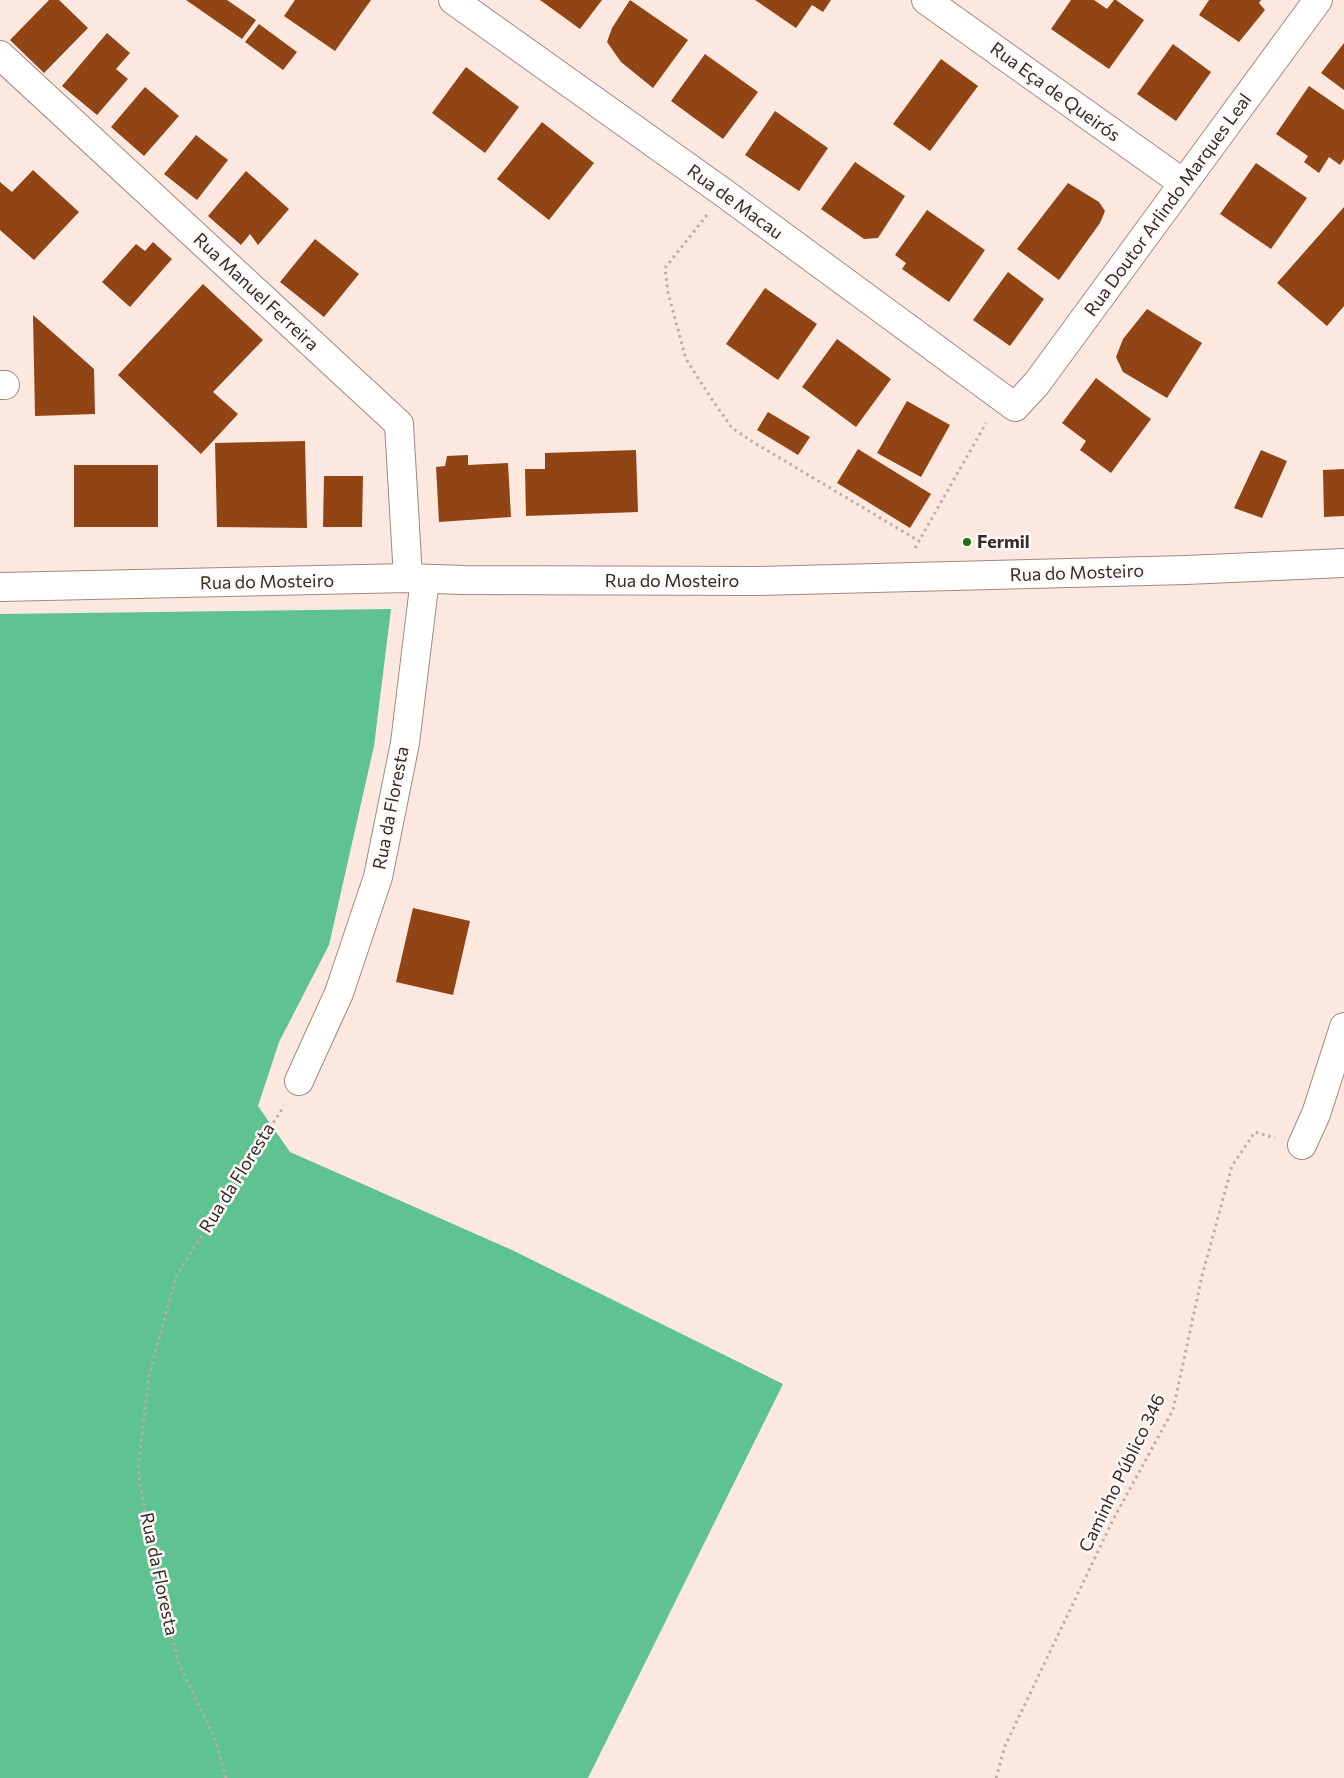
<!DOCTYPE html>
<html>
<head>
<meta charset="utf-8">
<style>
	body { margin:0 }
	canvas { display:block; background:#fde8e0 }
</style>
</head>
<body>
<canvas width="1344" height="1778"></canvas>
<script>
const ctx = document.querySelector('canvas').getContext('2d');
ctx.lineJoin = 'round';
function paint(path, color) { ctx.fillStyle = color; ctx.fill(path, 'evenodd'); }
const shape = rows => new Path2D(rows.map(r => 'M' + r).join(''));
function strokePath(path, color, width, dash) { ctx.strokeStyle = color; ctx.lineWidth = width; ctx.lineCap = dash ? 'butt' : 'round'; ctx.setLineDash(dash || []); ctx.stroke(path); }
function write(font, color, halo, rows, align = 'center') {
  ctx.font = font + ' Commissioner,sans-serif'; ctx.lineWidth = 5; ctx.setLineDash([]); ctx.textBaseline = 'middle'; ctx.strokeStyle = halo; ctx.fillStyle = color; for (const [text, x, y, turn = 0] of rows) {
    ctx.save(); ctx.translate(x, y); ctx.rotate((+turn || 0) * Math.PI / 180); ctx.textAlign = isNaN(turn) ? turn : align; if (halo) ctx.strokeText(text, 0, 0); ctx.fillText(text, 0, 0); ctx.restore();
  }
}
paint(shape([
	[391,609,374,746,329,945,279,1042,258,1106,290,1152,512,1250,783,1384,588,1778,0,1778,0,614]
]), '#5ec291');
paint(shape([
	[49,0,59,0,88,28,44,73,10,40],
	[186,0,227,0,256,20,242,39],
	[295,0,371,0,335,51,284,16],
	[540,0,602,0,580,29],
	[630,0,688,40,653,88,621,62,607,42,612,28],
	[755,0,831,0,823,12,812,5,796,28],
	[1071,0,1094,0,1107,9,1114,0,1116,0,1144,20,1109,69,1051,29],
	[1209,0,1261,0,1259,3,1265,10,1239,42,1199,15],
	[259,24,297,52,283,70,245,42],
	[107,33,130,53,116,69,128,79,97,115,62,86],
	[1344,43,1344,90,1321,73],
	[1173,44,1211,72,1176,121,1137,94],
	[705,54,758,92,723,139,671,101],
	[941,59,978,86,930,151,893,124],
	[466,67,519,107,485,153,432,113],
	[1309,86,1344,110,1344,159,1340,165,1329,157,1319,173,1304,162,1308,156,1276,134],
	[145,87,179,116,144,156,111,127],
	[775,111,828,148,799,191,745,155],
	[542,122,594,163,549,220,497,179],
	[196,135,228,160,197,200,164,174],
	[855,162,905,196,878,238,864,239,821,209],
	[1256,163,1307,198,1271,249,1220,214],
	[33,170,79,212,34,260,0,230,0,182,12,192],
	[246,171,289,209,258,245,250,234,241,245,208,216],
	[1068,183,1099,202,1105,211,1100,223,1059,280,1017,249],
	[1344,207,1344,306,1327,326,1277,283],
	[927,210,985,250,949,302,902,269,906,263,895,255],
	[315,239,359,274,324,317,280,282],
	[153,242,172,259,130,307,102,282,136,244,145,251],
	[1008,272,1044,299,1010,346,973,320],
	[203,284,263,340,213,392,238,414,201,454,118,375],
	[765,288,817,324,778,380,726,344],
	[1147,309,1202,343,1167,398,1123,372,1116,357,1123,339],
	[33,315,94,369,95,414,35,416],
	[837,339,891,379,856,427,802,387],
	[1096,378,1151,419,1111,473,1080,450,1086,441,1062,423],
	[907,401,950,425,921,477,877,453],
	[768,412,810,437,798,455,757,430],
	[305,441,307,528,217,527,215,443],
	[858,449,931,494,910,528,837,483],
	[636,450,638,512,526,516,525,469,545,469,545,453],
	[1261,450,1287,461,1262,518,1234,508],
	[468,455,468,465,508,463,511,517,439,522,436,467,445,466,447,456],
	[74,465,158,465,158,527,74,527],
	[1344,469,1344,516,1324,517,1323,470],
	[324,476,363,476,362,527,323,527],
	[413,908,470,921,453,995,396,982]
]), '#914414');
const minor = shape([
	[453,0,724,193,1015,407,1037,383,1318,0],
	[926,0,1183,183],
	[0,55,399,424,408,578],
	[0,385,5,385],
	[299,1081,339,993,378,877,405,743,425,579],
	[1302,1145,1316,1114,1344,1027]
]);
const major = shape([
	[0,587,408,578,463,580,758,581,1186,570,1344,563]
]);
strokePath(minor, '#a08980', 30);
strokePath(major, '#a08980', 30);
strokePath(shape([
	[707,215,665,268,668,293,686,359,711,398,732,428,753,442,919,541],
	[915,548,986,423],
	[226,1778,215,1739,179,1664,153,1562,138,1469,149,1376,176,1276,284,1106],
	[996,1778,1005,1746,1114,1518,1173,1410,1202,1276,1232,1166,1255,1132,1275,1138]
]), '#beaca5', 3, [2.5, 4]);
strokePath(minor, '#fff', 28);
strokePath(major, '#fff', 28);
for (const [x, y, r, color] of [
	[967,542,5,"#246e0f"]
]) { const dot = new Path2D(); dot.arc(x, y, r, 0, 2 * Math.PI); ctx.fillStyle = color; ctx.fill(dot); strokePath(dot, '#fef9f7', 2); }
write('18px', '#352b27', '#fef9f7', [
	["Rua Eça de Queirós",1055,92,36],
	["Rua de Macau",735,202,36],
	["Rua Doutor Arlindo Marques Leal",1168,205,-54],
	["Rua Manuel Ferreira",256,292,43],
	["Rua do Mosteiro",1077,573,-2],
	["Rua do Mosteiro",672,581],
	["Rua do Mosteiro",267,582,-1],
	["Rua da Floresta",391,808,-79],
	["Rua da Floresta",237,1178,-58],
	["Caminho Público 346",1122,1473,-64],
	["Rua da Floresta",159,1574,78]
]);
write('bold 18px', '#352b27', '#fef9f7', [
	["Fermil",977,542]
], 'left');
</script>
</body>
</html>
